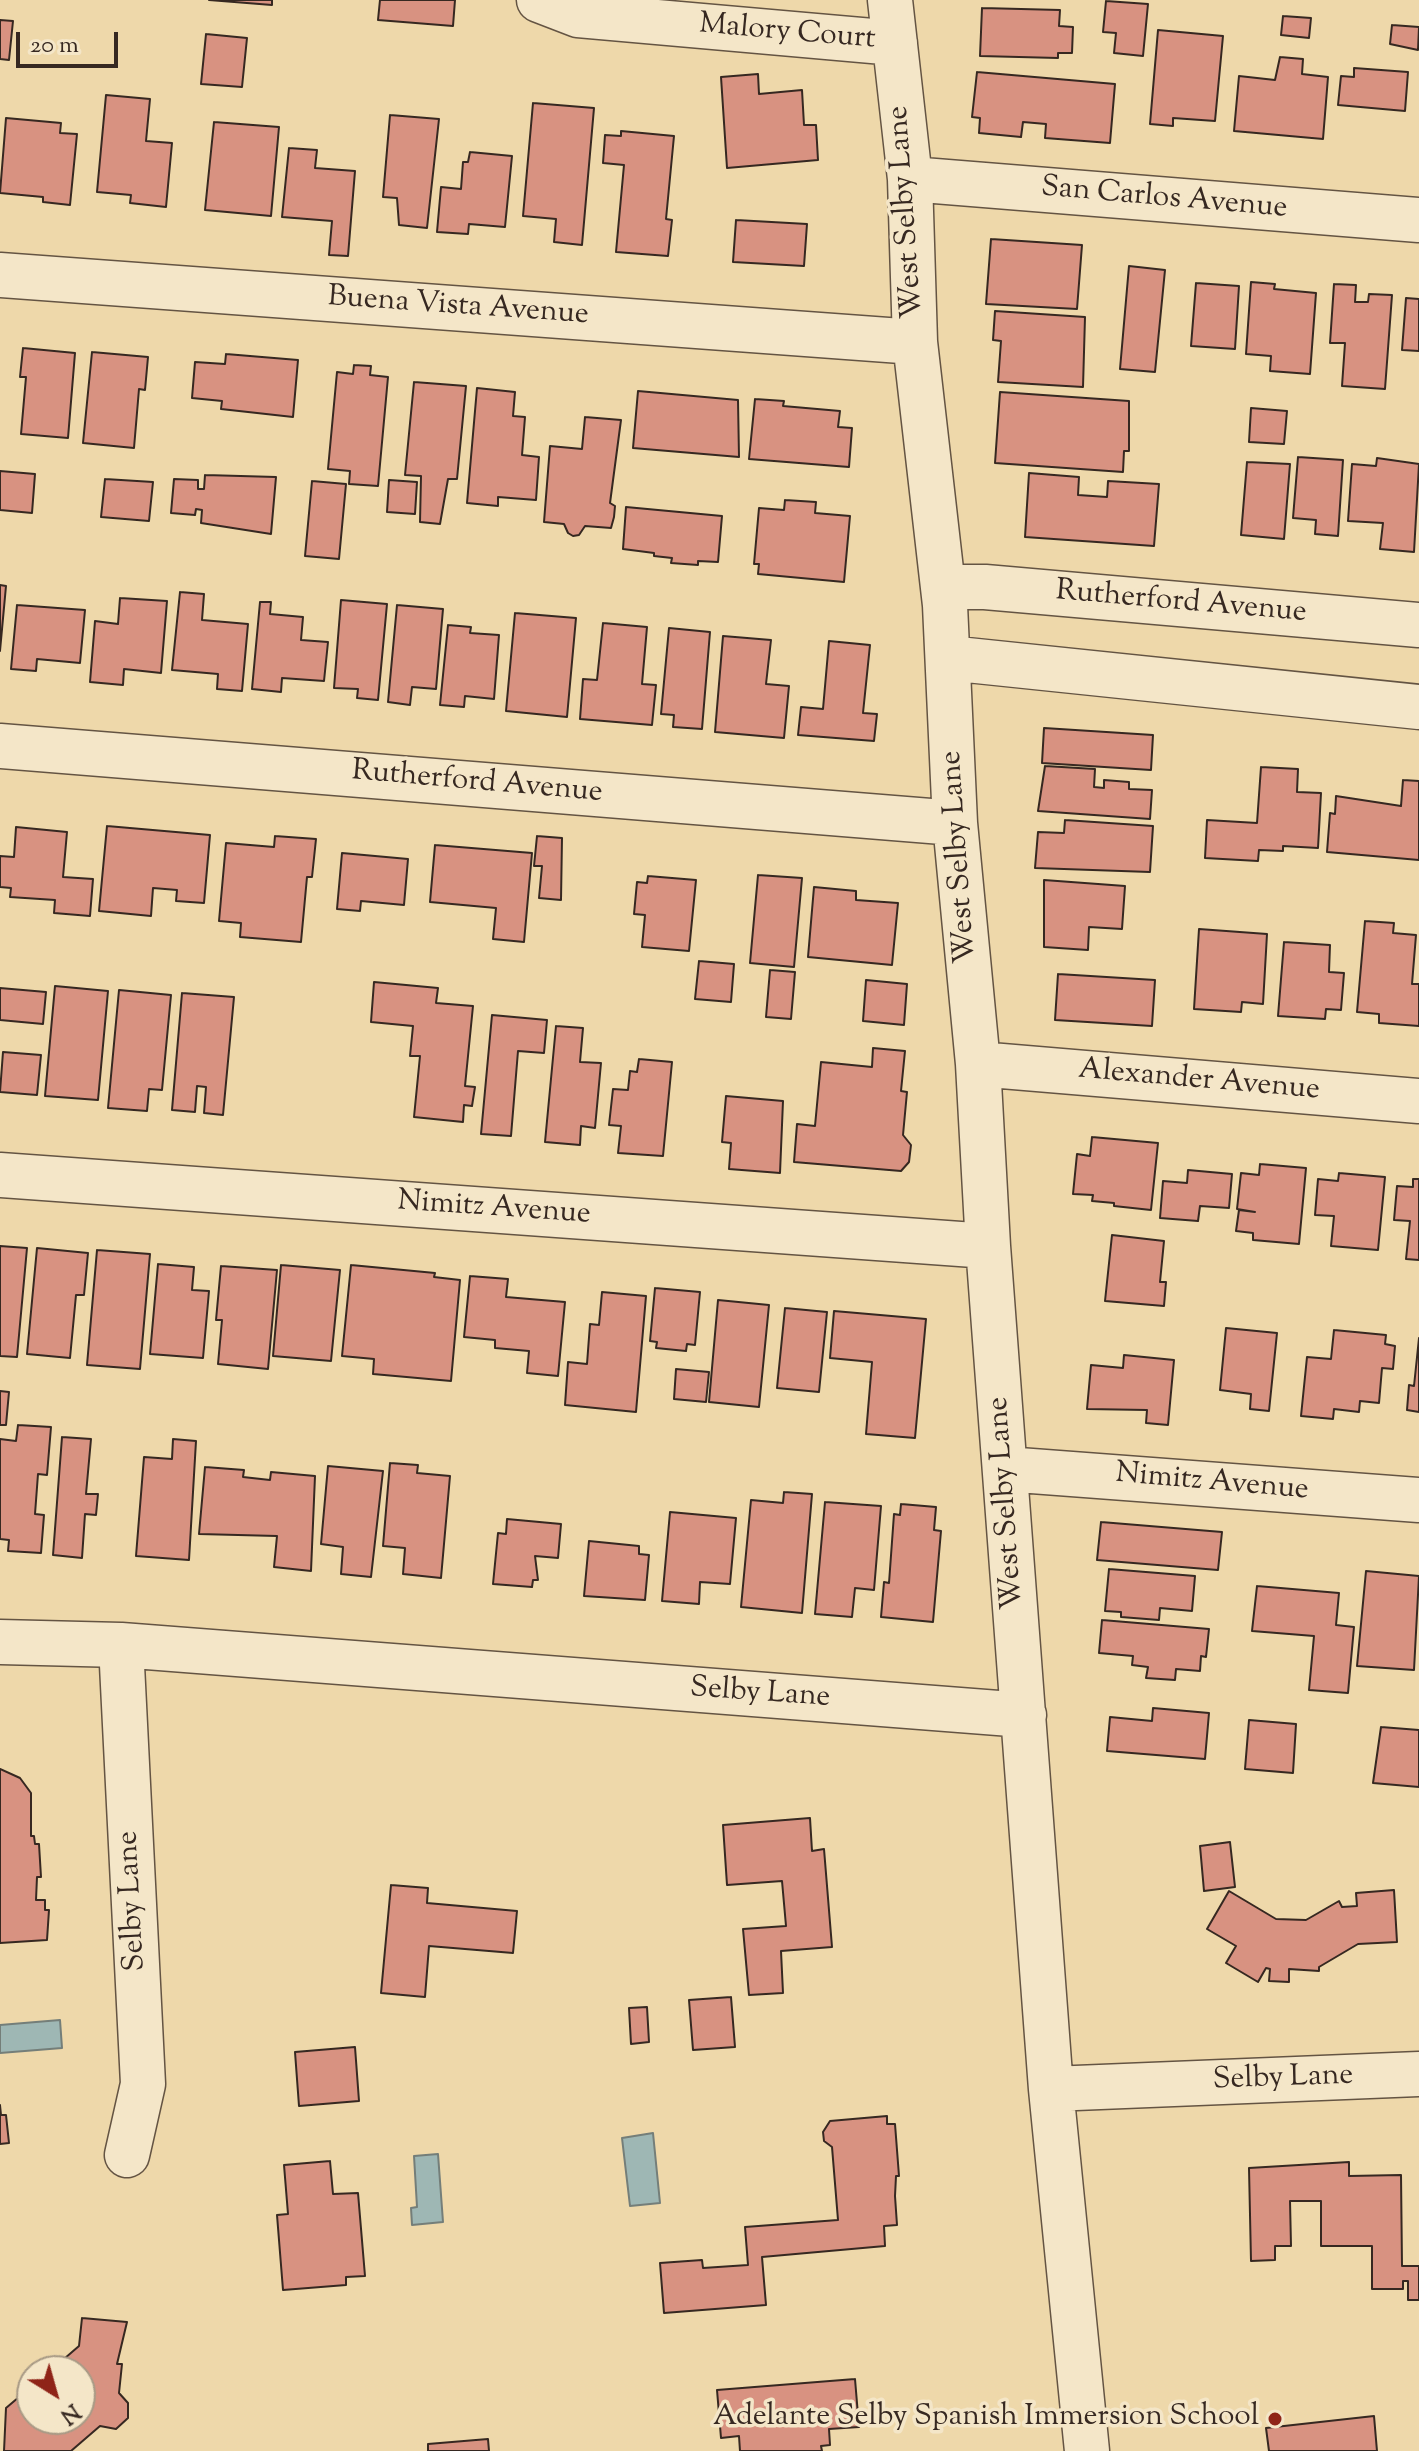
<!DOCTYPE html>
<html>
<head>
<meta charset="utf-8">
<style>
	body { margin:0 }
	#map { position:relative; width:1419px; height:2451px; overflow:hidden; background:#eed8aa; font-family:"Sorts Mill Goudy",serif }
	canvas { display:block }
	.north { position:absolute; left:16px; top:2355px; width:80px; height:80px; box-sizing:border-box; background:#f4e6c8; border:2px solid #a89a85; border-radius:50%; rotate:143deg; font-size:22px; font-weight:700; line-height:32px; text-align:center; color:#362821 }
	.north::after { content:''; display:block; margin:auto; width:28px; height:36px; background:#8f2418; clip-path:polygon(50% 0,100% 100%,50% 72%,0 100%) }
	.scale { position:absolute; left:16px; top:32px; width:102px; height:36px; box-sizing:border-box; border:4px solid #362821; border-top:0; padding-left:10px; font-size:24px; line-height:28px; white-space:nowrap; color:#362821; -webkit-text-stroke:6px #f4e6c8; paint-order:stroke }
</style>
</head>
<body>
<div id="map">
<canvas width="1419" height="2451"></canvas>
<div class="north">N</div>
<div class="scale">20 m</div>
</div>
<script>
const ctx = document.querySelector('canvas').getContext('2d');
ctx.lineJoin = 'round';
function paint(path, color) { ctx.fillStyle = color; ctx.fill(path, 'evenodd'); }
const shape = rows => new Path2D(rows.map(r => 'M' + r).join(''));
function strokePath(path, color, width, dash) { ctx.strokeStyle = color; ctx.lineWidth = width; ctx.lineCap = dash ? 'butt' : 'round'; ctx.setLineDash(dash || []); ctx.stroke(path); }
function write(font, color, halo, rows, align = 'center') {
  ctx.font = font + ' "Sorts Mill Goudy",serif'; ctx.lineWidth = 7; ctx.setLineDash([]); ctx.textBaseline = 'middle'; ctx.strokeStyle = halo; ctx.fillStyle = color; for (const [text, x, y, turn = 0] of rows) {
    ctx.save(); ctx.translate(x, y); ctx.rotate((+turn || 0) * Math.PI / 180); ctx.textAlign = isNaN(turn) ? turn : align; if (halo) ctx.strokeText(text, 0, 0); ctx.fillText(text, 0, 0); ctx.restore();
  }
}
const water = shape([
	[60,2020,62,2048,0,2053,0,2025,60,2020],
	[653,2133,660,2203,630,2206,622,2138,653,2133],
	[438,2154,443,2222,412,2225,411,2208,417,2207,414,2156,438,2154]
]);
paint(water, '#9eb7b4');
strokePath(water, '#747e79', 2);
const building = shape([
	[209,0,272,0,272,5,209,0],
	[380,0,455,0,453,26,378,20,380,0],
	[1106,1,1148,4,1143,56,1114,53,1116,33,1103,32,1106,1],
	[982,8,1060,10,1059,26,1073,27,1072,53,1058,53,1058,58,980,56,982,8],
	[1283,16,1311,18,1309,38,1281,35,1283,16],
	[0,20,13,21,9,60,0,59,0,20],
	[1392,25,1419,27,1418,50,1390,44,1392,25],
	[1158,30,1223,36,1215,121,1173,118,1173,126,1150,124,1158,30],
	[206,34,247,38,242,87,201,84,206,34],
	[1280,57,1303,59,1302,74,1328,77,1323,139,1234,131,1239,76,1275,80,1280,57],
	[1354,68,1408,72,1405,111,1338,105,1341,76,1354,77,1354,68],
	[977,72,1115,84,1110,143,1045,138,1046,124,1023,122,1021,137,979,133,980,118,972,117,977,72],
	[758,74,759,94,802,90,804,125,816,125,818,160,727,168,721,77,758,74],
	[106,95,150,99,146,141,172,143,166,207,130,203,131,195,97,192,106,95],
	[533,103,594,108,582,245,554,242,556,219,523,216,533,103],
	[390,115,439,119,427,228,399,225,397,198,383,197,390,115],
	[6,118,61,123,60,133,77,134,70,205,43,202,43,197,0,193,6,118],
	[214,122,279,127,271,216,205,210,214,122],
	[621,131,674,136,666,219,672,220,668,256,616,252,624,165,603,163,605,135,621,136,621,131],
	[289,148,317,150,315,168,355,171,348,256,329,255,332,221,282,217,289,148],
	[470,152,512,156,505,227,469,224,468,234,437,232,441,187,461,189,463,162,468,162,470,152],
	[736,220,807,224,804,266,733,262,736,220],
	[991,239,1082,245,1077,309,986,304,991,239],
	[1129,266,1165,270,1155,372,1120,369,1129,266],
	[1251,282,1275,284,1274,289,1316,293,1310,374,1270,371,1271,356,1246,354,1251,282],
	[1196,283,1239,286,1235,349,1191,346,1196,283],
	[1334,284,1356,285,1355,302,1368,302,1369,294,1392,295,1385,389,1342,386,1345,343,1330,343,1334,284],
	[1406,298,1419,299,1419,351,1402,350,1406,298],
	[995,311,1085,317,1083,387,998,382,1001,341,993,340,995,311],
	[23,348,75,353,68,438,21,434,26,377,20,377,23,348],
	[92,352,148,357,145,390,139,389,134,448,83,443,92,352],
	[226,354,298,360,293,417,221,409,222,401,192,398,195,362,225,364,226,354],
	[354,365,371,366,370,375,388,377,378,486,349,484,350,471,328,469,337,372,353,374,354,365],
	[414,382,466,386,457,479,448,479,440,524,420,522,421,476,405,475,414,382],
	[477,388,515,392,513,416,525,417,522,455,539,457,536,500,498,497,498,506,467,503,477,388],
	[638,391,738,400,739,457,633,448,638,391],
	[1000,392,1129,401,1129,451,1124,451,1123,472,995,463,1000,392],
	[755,399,784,401,783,406,840,411,838,427,852,428,849,467,749,459,755,399],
	[1251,408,1287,411,1284,444,1249,442,1251,408],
	[585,417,621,420,610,503,615,506,614,517,611,528,585,526,579,535,573,536,568,533,564,524,544,522,550,446,582,449,585,417],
	[1298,457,1343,460,1338,536,1315,534,1316,520,1293,518,1298,457],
	[1377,458,1419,464,1414,552,1380,549,1383,523,1348,521,1352,464,1376,466,1377,458],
	[1247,462,1290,464,1284,539,1241,535,1247,462],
	[0,471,35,474,32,513,0,510,0,471],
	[1029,473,1079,477,1078,495,1107,497,1108,481,1159,484,1154,546,1025,537,1029,473],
	[205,475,276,477,271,534,201,523,202,510,196,509,195,515,171,513,174,479,198,480,198,489,204,489,205,475],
	[105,479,153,482,149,521,101,517,105,479],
	[389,480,417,482,415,514,387,512,389,480],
	[312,481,346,484,339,559,305,556,312,481],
	[785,500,816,502,815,513,850,516,844,582,758,574,759,564,754,564,759,508,784,510,785,500],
	[626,507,722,516,718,562,698,561,698,565,671,563,672,558,654,556,654,553,623,549,626,507],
	[0,585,6,586,0,651,0,585],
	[180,592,204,594,202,620,248,624,242,691,217,689,218,674,172,670,180,592],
	[120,598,167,601,161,673,124,669,123,685,90,682,95,621,118,624,120,598],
	[341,600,387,604,378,700,357,698,358,689,334,688,341,600],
	[260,602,271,602,270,614,303,617,301,640,328,642,324,681,282,678,281,692,252,689,260,602],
	[17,605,85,610,80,663,37,659,36,671,11,669,17,605],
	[397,605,443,609,436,689,412,687,410,705,388,702,397,605],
	[515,613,576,618,567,717,506,711,515,613],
	[603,623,647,627,642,684,656,685,652,725,580,719,583,679,597,680,603,623],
	[448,625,471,627,470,633,499,635,494,699,465,696,464,707,440,705,448,625],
	[669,628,710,632,702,729,673,727,674,715,661,714,669,628],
	[723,636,771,640,766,684,789,686,784,738,715,732,723,636],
	[829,641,870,645,863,713,877,714,874,741,798,735,801,707,823,709,829,641],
	[1044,728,1153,735,1151,770,1042,763,1044,728],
	[1045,766,1095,769,1094,787,1104,788,1104,780,1129,782,1129,789,1152,790,1150,819,1038,811,1045,766],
	[1261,767,1298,769,1297,792,1321,793,1318,848,1283,846,1283,851,1259,850,1258,861,1205,858,1207,820,1257,823,1261,767],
	[1403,780,1419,781,1419,860,1327,852,1330,813,1335,814,1336,796,1401,806,1403,780],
	[1065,820,1153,826,1150,872,1035,868,1038,832,1064,833,1065,820],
	[107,826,210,835,204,903,176,901,177,890,153,888,151,916,99,911,107,826],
	[16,827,67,832,63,877,93,879,90,916,54,913,55,900,10,897,11,888,0,887,0,856,14,857,16,827],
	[275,836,316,839,312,877,307,877,301,942,240,937,241,923,219,921,226,843,274,847,275,836],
	[537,836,562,838,561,900,539,898,542,866,534,866,537,836],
	[435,845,532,853,524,942,493,939,496,908,430,902,435,845],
	[342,853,408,859,404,905,361,901,360,911,337,909,342,853],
	[758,875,802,878,794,967,750,963,758,875],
	[648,876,696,880,689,951,642,947,645,915,634,914,637,882,647,883,648,876],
	[1044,880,1125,886,1122,929,1089,927,1088,950,1044,947,1044,880],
	[814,887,856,891,856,900,898,903,892,965,808,957,814,887],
	[1365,921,1394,923,1393,933,1416,935,1412,984,1419,984,1419,1026,1379,1023,1379,1014,1357,1012,1365,921],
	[1199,929,1267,934,1263,1004,1242,1002,1241,1012,1194,1009,1199,929],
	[1284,942,1330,945,1329,972,1344,973,1341,1010,1326,1009,1325,1019,1278,1016,1284,942],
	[699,961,734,964,731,1002,695,999,699,961],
	[770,970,795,972,791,1019,766,1017,770,970],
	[1058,974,1155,980,1152,1026,1055,1020,1058,974],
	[866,980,907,984,904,1025,863,1021,866,980],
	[374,982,438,988,436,1003,473,1006,465,1086,475,1087,472,1106,464,1105,463,1122,414,1117,420,1056,410,1056,413,1026,371,1022,374,982],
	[55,986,108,991,98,1100,45,1096,55,986],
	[0,988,46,992,43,1024,0,1020,0,988],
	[119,990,171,995,162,1090,149,1089,147,1111,108,1108,119,990],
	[182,993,234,997,223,1115,204,1113,206,1087,197,1086,195,1112,172,1110,182,993],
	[492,1015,547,1020,544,1053,518,1051,511,1136,481,1134,492,1015],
	[556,1026,583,1028,580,1062,601,1063,595,1128,581,1126,580,1145,545,1142,556,1026],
	[873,1048,905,1051,901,1091,907,1092,903,1135,911,1145,909,1162,901,1171,794,1162,797,1124,815,1126,821,1062,872,1067,873,1048],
	[3,1052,41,1055,37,1095,0,1092,3,1052],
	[639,1059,672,1062,663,1156,618,1153,621,1126,609,1125,613,1089,628,1090,630,1071,637,1072,639,1059],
	[726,1096,783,1101,780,1173,729,1169,731,1143,722,1142,726,1096],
	[1092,1137,1158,1143,1151,1210,1114,1206,1114,1203,1092,1201,1093,1195,1073,1194,1077,1154,1090,1156,1092,1137],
	[1260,1164,1306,1168,1299,1244,1253,1240,1253,1233,1236,1231,1239,1210,1255,1212,1237,1209,1241,1173,1259,1175,1260,1164],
	[1188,1170,1232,1174,1229,1208,1200,1206,1198,1221,1160,1218,1163,1181,1187,1183,1188,1170],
	[1339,1173,1385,1177,1378,1250,1331,1246,1334,1216,1315,1215,1318,1179,1338,1181,1339,1173],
	[1413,1179,1419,1179,1419,1260,1406,1259,1410,1221,1394,1220,1397,1186,1413,1187,1413,1179],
	[1112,1235,1164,1241,1160,1282,1166,1282,1164,1306,1105,1301,1112,1235],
	[0,1246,27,1248,17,1357,0,1356,0,1246],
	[37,1248,88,1253,84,1295,76,1295,70,1358,27,1354,37,1248],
	[97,1250,150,1254,140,1369,87,1365,97,1250],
	[158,1264,194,1267,192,1290,209,1291,203,1358,150,1354,158,1264],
	[281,1265,340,1270,331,1361,273,1356,281,1265],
	[351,1265,435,1273,434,1277,460,1280,451,1381,373,1374,374,1359,342,1356,351,1265],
	[221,1266,277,1270,268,1369,218,1364,222,1320,216,1320,221,1266],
	[470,1276,508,1279,506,1297,565,1302,558,1376,527,1373,529,1351,495,1348,495,1340,464,1337,470,1276],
	[655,1288,700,1292,695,1345,687,1344,686,1351,656,1348,657,1342,650,1341,655,1288],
	[602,1292,646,1296,636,1412,565,1405,568,1362,587,1364,590,1324,599,1325,602,1292],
	[718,1300,769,1305,759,1407,709,1402,718,1300],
	[785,1308,827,1312,819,1392,777,1388,785,1308],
	[834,1311,926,1319,915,1438,866,1434,872,1362,830,1358,834,1311],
	[1226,1328,1277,1333,1269,1411,1250,1409,1251,1394,1220,1390,1226,1328],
	[1334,1330,1386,1335,1385,1344,1395,1346,1393,1369,1382,1368,1379,1403,1360,1401,1359,1412,1334,1409,1333,1419,1301,1416,1307,1357,1331,1359,1334,1330],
	[1419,1338,1419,1412,1407,1410,1409,1385,1414,1386,1419,1338],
	[1124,1355,1174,1360,1168,1425,1146,1423,1147,1410,1087,1409,1091,1365,1123,1368,1124,1355],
	[676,1369,709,1372,706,1402,674,1399,676,1369],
	[0,1391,9,1392,6,1425,0,1425,0,1391],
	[18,1425,51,1427,47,1475,38,1474,35,1514,44,1515,41,1553,8,1551,9,1540,0,1539,0,1439,16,1441,18,1425],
	[62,1437,91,1439,86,1494,98,1494,96,1515,85,1514,82,1558,53,1555,62,1437],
	[173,1439,196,1441,189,1560,136,1556,144,1457,172,1459,173,1439],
	[390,1463,418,1465,417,1473,450,1476,441,1578,403,1574,405,1548,383,1546,390,1463],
	[328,1466,383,1471,371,1577,341,1574,343,1547,321,1544,328,1466],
	[205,1467,244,1470,243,1477,270,1480,271,1472,315,1476,311,1571,274,1567,277,1536,199,1534,205,1467],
	[784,1492,812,1494,802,1613,741,1607,751,1500,783,1503,784,1492],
	[825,1502,881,1506,874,1590,855,1588,852,1617,815,1614,825,1502],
	[901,1504,936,1507,934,1530,941,1531,933,1622,881,1617,884,1582,889,1583,894,1514,900,1515,901,1504],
	[670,1512,736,1518,730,1584,700,1582,699,1604,662,1601,670,1512],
	[507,1519,561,1524,558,1558,535,1556,538,1580,533,1580,532,1587,493,1584,498,1533,506,1534,507,1519],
	[1101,1522,1222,1532,1218,1570,1097,1560,1101,1522],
	[589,1541,639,1546,639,1554,649,1555,645,1600,584,1596,589,1541],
	[1109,1569,1195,1576,1192,1611,1160,1608,1159,1620,1121,1617,1121,1612,1105,1611,1109,1569],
	[1366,1571,1419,1576,1414,1670,1357,1666,1366,1571],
	[1257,1586,1339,1593,1336,1625,1354,1627,1348,1693,1309,1690,1314,1636,1252,1631,1257,1586],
	[1102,1620,1209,1629,1206,1657,1201,1656,1200,1671,1176,1669,1175,1680,1146,1678,1148,1667,1132,1665,1133,1656,1099,1653,1102,1620],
	[1153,1708,1209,1713,1205,1759,1107,1751,1110,1717,1152,1721,1153,1708],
	[1249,1720,1296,1724,1293,1773,1245,1769,1249,1720],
	[1381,1727,1419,1730,1419,1787,1373,1783,1381,1727],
	[0,1769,20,1778,31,1793,31,1836,34,1836,35,1844,39,1844,41,1877,37,1877,36,1900,45,1900,45,1910,49,1910,47,1940,0,1943,0,1769],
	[810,1818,812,1851,824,1849,832,1947,781,1951,783,1993,749,1995,743,1929,786,1926,782,1881,727,1885,723,1825,810,1818],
	[1230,1842,1235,1887,1204,1891,1200,1846,1230,1842],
	[391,1885,428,1888,427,1903,517,1911,513,1953,429,1946,425,1997,381,1993,391,1885],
	[1394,1890,1397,1942,1358,1944,1319,1967,1319,1971,1289,1969,1289,1982,1269,1981,1270,1969,1266,1968,1258,1982,1226,1963,1236,1946,1207,1929,1229,1891,1276,1919,1306,1920,1339,1901,1342,1907,1357,1906,1356,1893,1394,1890],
	[731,1997,735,2047,693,2050,689,2000,731,1997],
	[647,2007,649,2042,631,2044,629,2008,647,2007],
	[355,2047,359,2101,299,2106,295,2052,355,2047],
	[0,2105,1,2115,6,2115,9,2143,0,2144,0,2105],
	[887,2116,887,2124,895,2124,899,2176,896,2176,895,2196,897,2225,884,2226,885,2246,762,2257,766,2305,664,2313,660,2263,702,2260,703,2268,748,2265,745,2227,838,2220,832,2147,824,2141,823,2132,830,2121,887,2116],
	[330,2161,333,2194,358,2193,365,2276,346,2277,346,2285,283,2290,277,2215,288,2214,284,2165,330,2161],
	[1349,2162,1349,2176,1401,2175,1402,2266,1419,2266,1419,2300,1408,2300,1408,2281,1403,2281,1403,2289,1372,2289,1372,2246,1321,2246,1321,2201,1290,2201,1291,2246,1275,2246,1275,2260,1251,2261,1249,2168,1349,2162],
	[82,2318,127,2322,117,2364,122,2364,119,2393,128,2403,128,2418,116,2429,100,2426,71,2451,4,2451,6,2408,32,2386,32,2419,80,2419,80,2371,50,2371,79,2346,82,2318],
	[855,2379,859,2427,829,2429,830,2445,821,2446,822,2451,740,2451,739,2436,721,2438,717,2390,855,2379],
	[1374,2416,1377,2451,1269,2451,1266,2428,1374,2416],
	[488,2439,489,2451,428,2451,428,2444,488,2439]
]);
paint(building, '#d89281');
strokePath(building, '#362821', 2);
const minor = shape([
	[539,0,578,15,895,43],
	[890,0,910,179,915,342,945,605,955,823,978,1064,988,1246,1051,2089,1087,2451],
	[910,179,1419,220],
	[0,275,915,342],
	[943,587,985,587,1419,625],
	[948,658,1419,707],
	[0,746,955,823],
	[978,1064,1419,1101],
	[0,1175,988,1246],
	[1005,1469,1419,1500],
	[0,1642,121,1645,1024,1715],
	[121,1645,143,2084,127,2155],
	[1051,2089,1419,2074]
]);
strokePath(minor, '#645443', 47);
strokePath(minor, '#f4e6c8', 44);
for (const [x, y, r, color] of [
	[1275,2419,8,"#8f2418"]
]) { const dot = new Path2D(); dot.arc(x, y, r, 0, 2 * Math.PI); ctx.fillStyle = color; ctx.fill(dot); strokePath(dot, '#f4e6c8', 3); }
write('30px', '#362821', '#f4e6c8', [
	["Malory Court",787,34,5],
	["San Carlos Avenue",1164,200,5],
	["West Selby Lane",908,212,-94],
	["Buena Vista Avenue",458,308,4],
	["Rutherford Avenue",1181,604,5],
	["Rutherford Avenue",477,784,5],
	["West Selby Lane",961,857,-94],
	["Alexander Avenue",1199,1082,5],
	["Nimitz Avenue",494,1210,4],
	["Nimitz Avenue",1212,1484,5],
	["West Selby Lane",1008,1503,-94],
	["Selby Lane",760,1695,4],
	["Selby Lane",134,1901,-93],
	["Selby Lane",1283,2080,-2]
]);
write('30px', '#362821', '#f4e6c8', [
	["Adelante Selby Spanish Immersion School",1259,2419]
], 'right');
</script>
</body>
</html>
